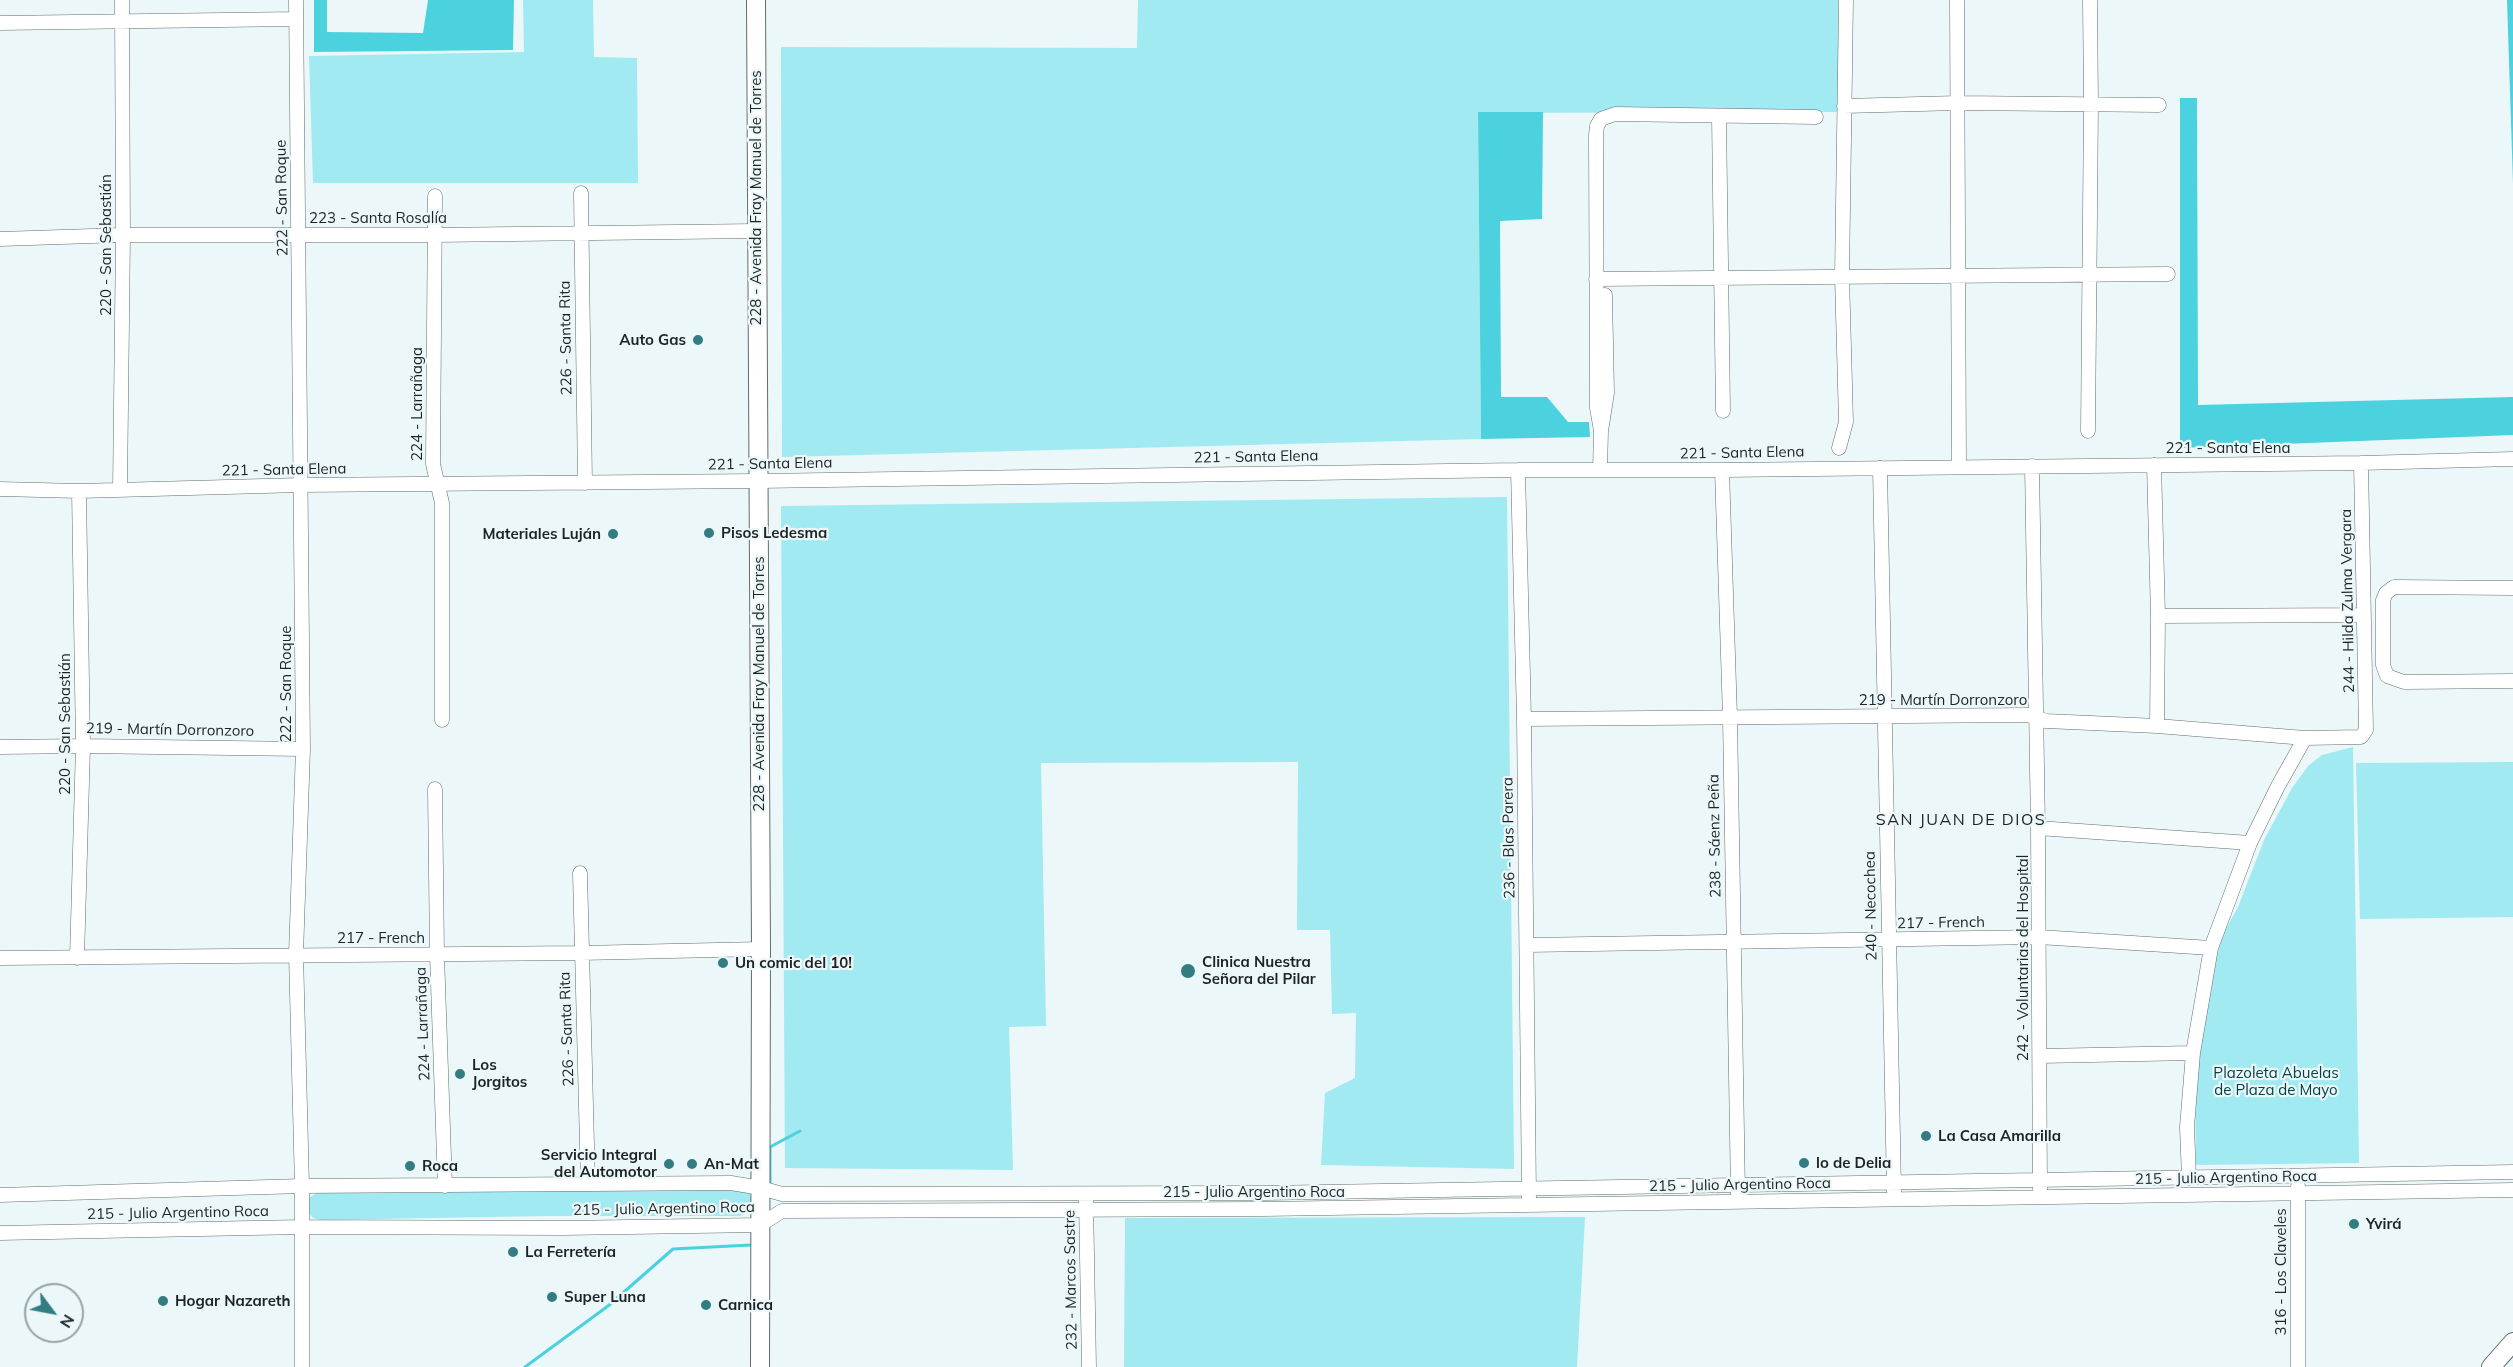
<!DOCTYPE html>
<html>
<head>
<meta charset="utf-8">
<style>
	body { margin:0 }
	#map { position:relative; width:2513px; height:1367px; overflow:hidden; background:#ebf7f9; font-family:Mulish,sans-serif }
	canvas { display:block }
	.north { position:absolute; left:24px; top:1283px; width:60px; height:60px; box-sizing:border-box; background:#ebf7f9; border:2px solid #99a2a3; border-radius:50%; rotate:122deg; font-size:16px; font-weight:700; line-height:24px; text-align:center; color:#1e2323 }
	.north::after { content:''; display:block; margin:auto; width:21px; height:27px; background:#337c82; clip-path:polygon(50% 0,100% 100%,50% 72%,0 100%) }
</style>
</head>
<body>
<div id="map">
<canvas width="2513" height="1367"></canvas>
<div class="north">N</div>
</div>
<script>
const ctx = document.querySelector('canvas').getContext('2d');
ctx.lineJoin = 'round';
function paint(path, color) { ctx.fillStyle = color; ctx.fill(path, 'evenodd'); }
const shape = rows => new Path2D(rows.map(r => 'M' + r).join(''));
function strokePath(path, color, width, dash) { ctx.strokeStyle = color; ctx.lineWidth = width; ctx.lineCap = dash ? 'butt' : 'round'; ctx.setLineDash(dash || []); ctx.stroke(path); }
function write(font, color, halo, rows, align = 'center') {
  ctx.font = font + ' Mulish,sans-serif'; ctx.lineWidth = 4.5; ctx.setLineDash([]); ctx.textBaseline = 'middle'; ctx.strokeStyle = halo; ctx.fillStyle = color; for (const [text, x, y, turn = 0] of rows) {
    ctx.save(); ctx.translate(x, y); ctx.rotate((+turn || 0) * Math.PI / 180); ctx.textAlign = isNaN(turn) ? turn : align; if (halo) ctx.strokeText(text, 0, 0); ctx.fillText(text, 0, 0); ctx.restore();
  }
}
paint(shape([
	[523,0,593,0,594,57,637,58,638,183,313,183,309,56,524,52],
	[1138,0,1838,0,1839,112,1478,113,1481,439,782,457,781,47,1137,48],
	[1507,497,1514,1169,1321,1165,1325,1093,1355,1078,1356,1013,1332,1014,1330,930,1297,930,1298,762,1041,763,1046,1026,1009,1027,1013,1170,785,1168,781,506],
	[2353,747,2359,1163,2196,1165,2195,1089,2198,1057,2211,976,2223,934,2238,907,2264,840,2292,788,2308,766,2322,755],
	[2513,762,2513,917,2360,919,2356,763],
	[735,1187,748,1191,752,1199,749,1211,740,1216,546,1216,321,1220,313,1218,308,1212,309,1198,318,1192],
	[1585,1217,1577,1367,1124,1367,1125,1218]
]), '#a1eaf1');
paint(shape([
	[314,0,327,0,327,32,423,33,428,0,514,0,513,50,314,52],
	[2507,0,2513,0,2513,184],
	[2180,98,2197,98,2198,405,2513,397,2513,435,2180,448],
	[1478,112,1543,112,1542,219,1500,221,1501,397,1547,397,1568,422,1589,422,1590,437,1481,439]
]), '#4cd2de');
strokePath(shape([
	[770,1185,770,1147,800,1131],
	[525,1367,608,1306,673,1249,751,1245]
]), '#4bd1dd', 3);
const minor = shape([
	[296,0,303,749,296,954,302,1186,302,1367],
	[1957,0,1959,466],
	[0,23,296,19],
	[1844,106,1958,103,2159,105],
	[1719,117,1723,411],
	[581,193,585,483],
	[435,196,433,464,442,503,442,720],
	[0,239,123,235,434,235,756,231],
	[1596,279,2168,274],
	[1601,431,1597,408,1596,135,1597,126,1601,119,1615,114,1816,117],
	[2088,431,2091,104,2090,0],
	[1839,448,1846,422,1842,276,1846,0],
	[2154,465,2158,616,2157,726],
	[2032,466,2038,828,2040,1189],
	[1880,468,1894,1191],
	[1518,470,1524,719,1529,1197],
	[1600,470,1601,431,1607,393,1605,295],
	[1722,470,1730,717,1738,1194],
	[0,489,79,491,301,485,758,481,1518,470,1722,470,2361,463,2513,459],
	[120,490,123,235,122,0],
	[2513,588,2394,587,2386,593,2383,600,2383,665,2387,676,2404,682,2513,681],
	[2158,616,2363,615],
	[1524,719,2028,715,2046,721,2157,726,2305,738,2361,737,2366,730,2361,463],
	[0,747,83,746,303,749],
	[435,789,437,955,445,1186],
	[2038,828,2250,843],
	[580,873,588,1184],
	[1527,945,2039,937,2211,948],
	[0,958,581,953,761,949],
	[77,958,83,746,79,491],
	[2040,1056,2193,1053],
	[2189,1178,2187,1127,2193,1053,2211,948,2250,843,2278,786,2305,738],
	[0,1195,302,1186,731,1183,761,1188,782,1194,1263,1193,2513,1172],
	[1086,1200,1089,1367],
	[0,1233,302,1227,563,1228,760,1225,782,1211,1263,1209,2513,1190],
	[2298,1367,2298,1186]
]);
const major = shape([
	[756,0,761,949,760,1367],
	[2491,1367,2513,1342]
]);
strokePath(minor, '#626c6d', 15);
strokePath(major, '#626c6d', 20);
strokePath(minor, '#fff', 14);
strokePath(major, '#fff', 18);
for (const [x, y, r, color] of [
	[698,340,6,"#337c82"],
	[709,533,6,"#337c82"],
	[613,534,6,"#337c82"],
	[723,963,6,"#337c82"],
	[1188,971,8,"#337c82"],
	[460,1074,6,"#337c82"],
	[1926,1136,6,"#337c82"],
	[1804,1163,6,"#337c82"],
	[669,1164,6,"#337c82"],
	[692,1164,6,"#337c82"],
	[410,1166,6,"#337c82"],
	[2354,1224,6,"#337c82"],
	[513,1252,6,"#337c82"],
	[552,1297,6,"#337c82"],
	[163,1301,6,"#337c82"],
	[706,1305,6,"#337c82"]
]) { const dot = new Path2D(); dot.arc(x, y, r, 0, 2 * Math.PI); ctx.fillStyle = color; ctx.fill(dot); strokePath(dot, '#ebf7f9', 2); }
write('15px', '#1e2323', '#ebf7f9', [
	["222 - San Roque",282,198,-91],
	["228 - Avenida Fray Manuel de Torres",756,198,-90],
	["223 - Santa Rosalía",378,218],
	["220 - San Sebastián",106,245,-90],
	["226 - Santa Rita",566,338,-91],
	["224 - Larrañaga",417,404,-90],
	["221 - Santa Elena",2228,448],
	["221 - Santa Elena",1742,453,-1],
	["221 - Santa Elena",1256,457,-1],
	["221 - Santa Elena",770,464,-1],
	["221 - Santa Elena",284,470,-1],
	["244 - Hilda Zulma Vergara",2348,601,-91],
	["222 - San Roque",286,684,-90],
	["228 - Avenida Fray Manuel de Torres",759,684,-90],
	["219 - Martín Dorronzoro",1943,700],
	["220 - San Sebastián",65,724,-90],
	["219 - Martín Dorronzoro",170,730,1],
	["238 - Sáenz Peña",1715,836,-91],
	["236 - Blas Parera",1509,838,-91],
	["240 - Necochea",1871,906,-91],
	["217 - French",1941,923,-1],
	["217 - French",381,938],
	["242 - Voluntarias del Hospital",2023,958,-90],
	["224 - Larrañaga",423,1024,-92],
	["226 - Santa Rita",567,1029,-92],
	["215 - Julio Argentino Roca",2226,1178,-1],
	["215 - Julio Argentino Roca",1740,1185,-1],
	["215 - Julio Argentino Roca",1254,1192],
	["215 - Julio Argentino Roca",664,1209,-1],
	["215 - Julio Argentino Roca",178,1213,-1],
	["316 - Los Claveles",2281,1272,-90],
	["232 - Marcos Sastre",1071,1280,-91]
]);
write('bold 15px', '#1e2323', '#ebf7f9', [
	["Auto Gas",686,340,"right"],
	["Pisos Ledesma",721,533],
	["Materiales Luján",601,534,"right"],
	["Clinica Nuestra",1202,962],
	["Señora del Pilar",1202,979],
	["Un comic del 10!",735,963],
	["Los",472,1065],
	["Jorgitos",472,1082],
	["La Casa Amarilla",1938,1136],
	["Servicio Integral",657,1155,"right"],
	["del Automotor",657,1172,"right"],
	["lo de Delia",1816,1163],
	["An-Mat",704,1164],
	["Roca",422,1166],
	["Yvirá",2366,1224],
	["La Ferretería",525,1252],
	["Super Luna",564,1297],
	["Hogar Nazareth",175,1301],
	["Carnica",718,1305]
], 'left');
write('15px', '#034348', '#ebf7f9', [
	["Plazoleta Abuelas",2276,1073],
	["de Plaza de Mayo",2276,1090]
]);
ctx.letterSpacing = '1.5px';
write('16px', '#1e2323', '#ebf7f9', [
	["SAN JUAN DE DIOS",1961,820]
]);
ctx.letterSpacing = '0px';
</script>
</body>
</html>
